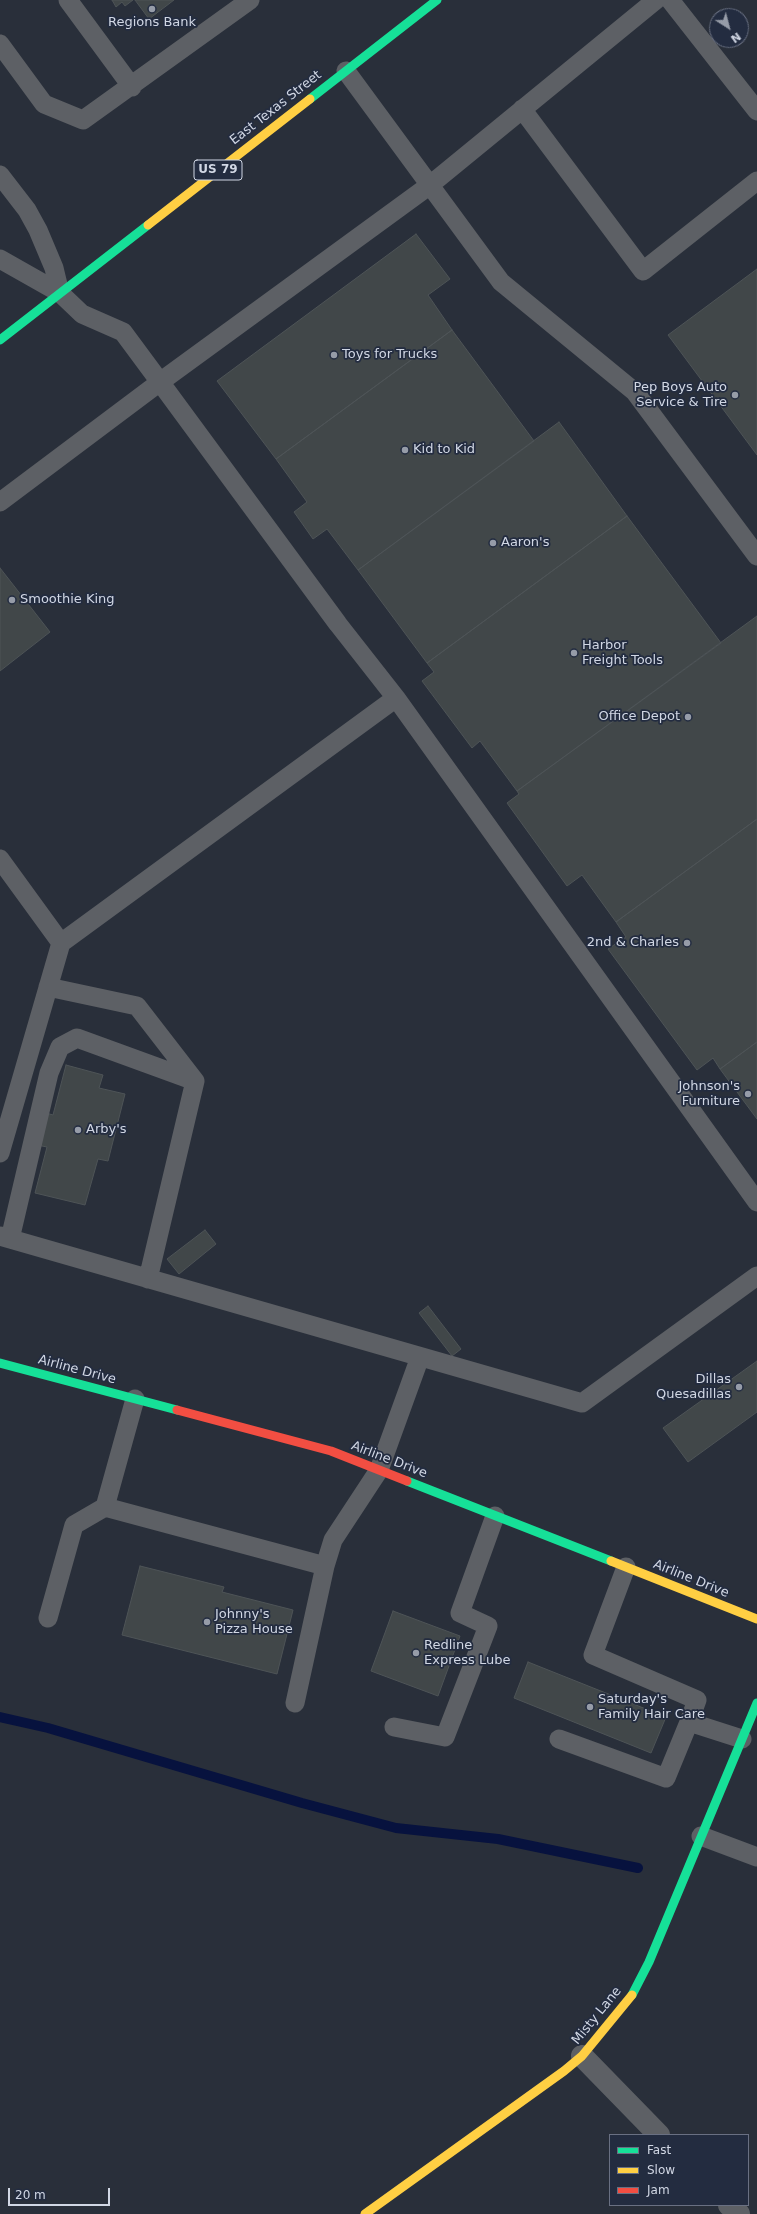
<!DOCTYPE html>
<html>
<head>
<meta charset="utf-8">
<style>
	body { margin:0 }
	#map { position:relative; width:757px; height:2214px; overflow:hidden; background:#292f3a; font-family:"DejaVu Sans",sans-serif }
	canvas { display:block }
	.legend { position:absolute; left:609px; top:2134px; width:140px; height:72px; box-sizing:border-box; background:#232c40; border:1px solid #697082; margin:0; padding:5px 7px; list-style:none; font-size:12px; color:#d1d7e4 }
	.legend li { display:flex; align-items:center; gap:8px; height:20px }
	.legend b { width:20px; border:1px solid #697082 }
	.north { position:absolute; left:709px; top:8px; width:40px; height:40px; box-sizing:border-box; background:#232c40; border:1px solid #697082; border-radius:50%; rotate:144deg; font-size:11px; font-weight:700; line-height:16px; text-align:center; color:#d1d7e4 }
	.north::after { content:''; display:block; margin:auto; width:14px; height:18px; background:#969ca8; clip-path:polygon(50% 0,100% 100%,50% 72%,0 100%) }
	.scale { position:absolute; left:8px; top:2188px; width:102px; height:18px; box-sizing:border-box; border:2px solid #d1d7e4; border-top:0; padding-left:5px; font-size:12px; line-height:14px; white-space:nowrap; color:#d1d7e4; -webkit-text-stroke:3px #232c40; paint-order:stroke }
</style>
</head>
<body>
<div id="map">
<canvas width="757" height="2214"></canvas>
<ul class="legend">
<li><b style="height:5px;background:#16e098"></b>Fast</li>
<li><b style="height:5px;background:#ffcf43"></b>Slow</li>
<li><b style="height:5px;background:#f24e42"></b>Jam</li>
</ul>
<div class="north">N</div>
<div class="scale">20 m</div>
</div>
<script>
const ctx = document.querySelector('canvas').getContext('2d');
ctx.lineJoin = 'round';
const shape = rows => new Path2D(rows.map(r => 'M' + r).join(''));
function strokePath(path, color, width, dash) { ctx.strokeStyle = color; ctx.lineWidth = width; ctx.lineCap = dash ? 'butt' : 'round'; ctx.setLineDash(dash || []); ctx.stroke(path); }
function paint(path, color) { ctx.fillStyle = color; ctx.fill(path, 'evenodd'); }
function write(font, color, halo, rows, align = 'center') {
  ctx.font = font + ' "DejaVu Sans",sans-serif'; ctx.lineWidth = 3.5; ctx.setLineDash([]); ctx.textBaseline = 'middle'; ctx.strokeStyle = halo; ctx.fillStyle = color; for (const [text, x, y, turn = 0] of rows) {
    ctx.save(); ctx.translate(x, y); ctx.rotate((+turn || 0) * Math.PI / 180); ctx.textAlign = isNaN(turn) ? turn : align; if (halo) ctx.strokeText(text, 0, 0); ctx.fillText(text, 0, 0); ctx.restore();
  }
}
strokePath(shape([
	[0,1717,48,1728,302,1803,396,1828,498,1839,638,1868]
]), '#07123e', 10);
const building = shape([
	[112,0,133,0,125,6,122,2,116,7,112,0],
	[135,0,174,0,149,19,135,0],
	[416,234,450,279,428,295,452,330,276,459,217,381,416,234],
	[757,269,757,455,668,335,757,269],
	[452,330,534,441,358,570,327,529,313,539,294,512,307,502,276,459,452,330],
	[559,422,627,516,427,663,358,570,559,422],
	[627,516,721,643,517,791,480,741,472,748,422,681,434,672,427,663,627,516],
	[0,568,50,632,0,671,0,568],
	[757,616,757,819,616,922,582,875,567,886,507,803,519,794,517,791,757,616],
	[757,819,757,1042,720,1069,713,1058,697,1070,608,949,626,937,616,922,757,819],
	[757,1042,757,1119,720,1069,757,1042],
	[66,1065,103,1075,99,1088,125,1094,108,1161,98,1159,85,1205,35,1193,47,1147,37,1145,46,1113,53,1115,66,1065],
	[205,1230,216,1244,179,1274,167,1259,205,1230],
	[428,1306,461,1349,452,1356,419,1313,428,1306],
	[757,1361,757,1412,688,1462,663,1428,757,1361],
	[140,1566,224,1587,222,1592,293,1610,277,1674,122,1635,140,1566],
	[393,1611,460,1636,438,1696,371,1671,393,1611],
	[528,1662,666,1717,651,1753,514,1698,528,1662]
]);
paint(building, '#414749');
strokePath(building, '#4e5457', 1);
strokePath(shape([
	[68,0,132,87],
	[670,0,757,111],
	[0,44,44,104,83,120,250,0],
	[346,71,501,282,635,392,757,556],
	[522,109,643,271,757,181],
	[0,175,27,210,38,230,54,268,60,293],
	[0,259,60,293,82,314,123,332,160,382,0,502],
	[396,698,757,1202],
	[0,859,61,943,0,1153],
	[61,943,396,698,338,624,160,382,430,185,656,0],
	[48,987,137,1006,195,1081],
	[0,1236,582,1403,757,1276],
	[10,1239,49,1073,60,1047,77,1038,195,1081],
	[148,1279,195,1081],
	[105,1507,135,1399],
	[626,1567,593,1655,697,1700,689,1722],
	[48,1618,74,1525,105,1507,325,1566],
	[295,1703,325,1566,333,1540,379,1470,420,1357],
	[394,1727,445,1737,488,1626,460,1613,495,1516],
	[559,1739,666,1778,689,1722,742,1739],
	[701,1836,757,1857]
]), '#5d6065', 19);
strokePath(shape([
	[582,2056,659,2135],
	[729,2205,739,2214]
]), '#5d6065', 22);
strokePath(shape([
	[310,99,437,0],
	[0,340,148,225],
	[0,1363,177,1410],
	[407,1481,611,1561],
	[632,1995,649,1962,757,1703]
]), '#16e098', 9);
strokePath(shape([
	[148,225,310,99],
	[611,1561,757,1619],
	[365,2214,564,2071,582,2056,632,1995]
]), '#ffcf43', 9);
strokePath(shape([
	[177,1410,331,1451,407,1481]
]), '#f24e42', 9);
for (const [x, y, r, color] of [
	[152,9,4,"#969ca8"],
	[334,355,4,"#969ca8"],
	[735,395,4,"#969ca8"],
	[405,450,4,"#969ca8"],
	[493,543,4,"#969ca8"],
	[12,600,4,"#969ca8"],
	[574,653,4,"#969ca8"],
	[688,717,4,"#969ca8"],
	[687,943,4,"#969ca8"],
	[748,1094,4,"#969ca8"],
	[78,1130,4,"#969ca8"],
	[739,1387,4,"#969ca8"],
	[207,1622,4,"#969ca8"],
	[416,1653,4,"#969ca8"],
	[590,1707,4,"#969ca8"]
]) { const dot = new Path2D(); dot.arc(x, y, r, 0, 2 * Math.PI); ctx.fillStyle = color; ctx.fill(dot); strokePath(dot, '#232c40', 1.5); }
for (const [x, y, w] of [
	[218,170,48]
]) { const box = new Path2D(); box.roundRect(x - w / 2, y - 10, w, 20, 3); ctx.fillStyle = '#232c40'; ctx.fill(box); strokePath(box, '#d1d7e4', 1); }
write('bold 12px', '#d1d7e4', null, [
	["US 79",218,170]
]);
write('13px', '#d1d7e4', '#232c40', [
	["Regions Bank",152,23,"center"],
	["Toys for Trucks",342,355],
	["Pep Boys Auto",727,388,"right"],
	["Service & Tire",727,403,"right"],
	["Kid to Kid",413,450],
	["Aaron's",501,543],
	["Smoothie King",20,600],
	["Harbor",582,646],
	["Freight Tools",582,661],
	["Office Depot",680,717,"right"],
	["2nd & Charles",679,943,"right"],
	["Johnson's",740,1087,"right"],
	["Furniture",740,1102,"right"],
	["Arby's",86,1130],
	["Dillas",731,1380,"right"],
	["Quesadillas",731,1395,"right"],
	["Johnny's",215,1615],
	["Pizza House",215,1630],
	["Redline",424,1646],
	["Express Lube",424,1661],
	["Saturday's",598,1700],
	["Family Hair Care",598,1715]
], 'left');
write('13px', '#d1d7e4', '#232c40', [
	["East Texas Street",276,108,-38],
	["Airline Drive",77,1370,15],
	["Airline Drive",389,1460,21],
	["Airline Drive",691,1579,22],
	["Misty Lane",597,2016,-51]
]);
</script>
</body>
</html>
